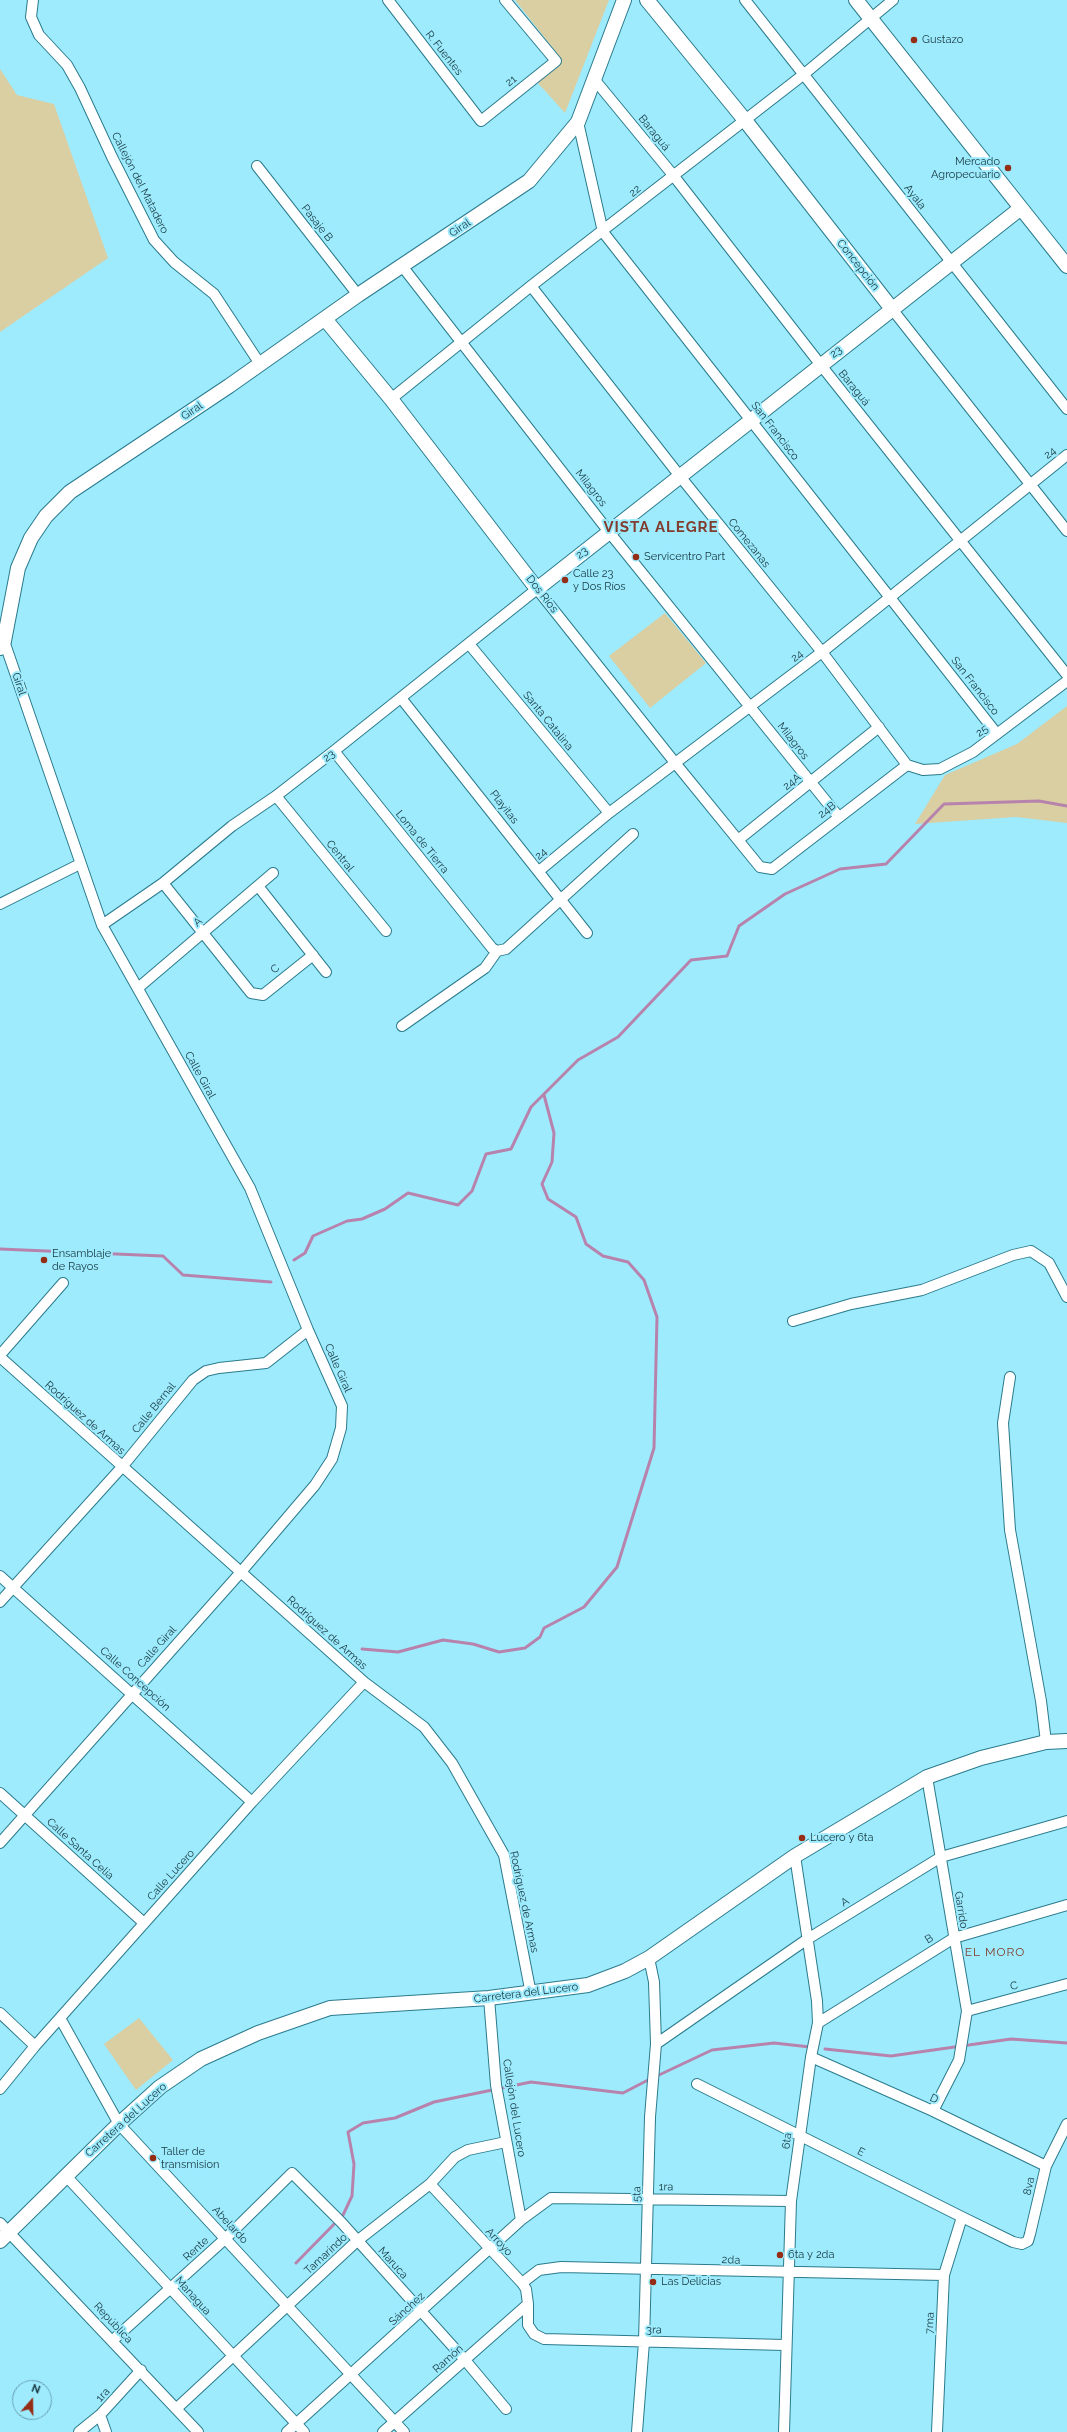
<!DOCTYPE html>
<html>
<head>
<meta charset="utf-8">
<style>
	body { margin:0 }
	#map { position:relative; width:1067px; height:2432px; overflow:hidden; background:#9eebfe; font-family:Raleway,sans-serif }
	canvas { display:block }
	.north { position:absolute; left:12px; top:2380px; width:40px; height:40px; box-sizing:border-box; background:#9eebfe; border:1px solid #68a3b2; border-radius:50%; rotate:20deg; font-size:11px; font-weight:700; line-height:16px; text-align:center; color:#17383f }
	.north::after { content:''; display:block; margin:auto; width:14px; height:18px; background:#952c14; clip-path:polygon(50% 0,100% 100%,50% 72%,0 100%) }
</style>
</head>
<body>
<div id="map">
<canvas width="1067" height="2432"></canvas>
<div class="north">N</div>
</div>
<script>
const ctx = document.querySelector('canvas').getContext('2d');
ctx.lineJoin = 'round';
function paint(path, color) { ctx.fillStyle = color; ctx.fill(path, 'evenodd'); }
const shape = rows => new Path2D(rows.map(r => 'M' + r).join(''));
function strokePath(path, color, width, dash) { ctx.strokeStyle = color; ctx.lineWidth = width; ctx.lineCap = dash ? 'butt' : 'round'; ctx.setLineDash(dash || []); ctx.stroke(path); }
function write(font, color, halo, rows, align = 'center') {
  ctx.font = font + ' Raleway,sans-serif'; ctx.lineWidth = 4; ctx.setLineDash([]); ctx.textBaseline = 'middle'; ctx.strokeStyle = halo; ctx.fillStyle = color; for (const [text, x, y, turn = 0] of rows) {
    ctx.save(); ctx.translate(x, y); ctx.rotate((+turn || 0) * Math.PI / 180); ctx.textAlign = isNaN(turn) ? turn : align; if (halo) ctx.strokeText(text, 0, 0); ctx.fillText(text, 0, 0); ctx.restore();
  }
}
paint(shape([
	[515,0,609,0,565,113,537,82,562,60],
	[0,69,17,95,54,104,108,258,0,332],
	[665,613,706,663,650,708,609,656],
	[1067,706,1067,823,1016,817,915,824,945,775,1017,744],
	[139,2018,173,2060,136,2090,104,2044]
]), '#dacea3');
strokePath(shape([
	[0,1249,163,1256,183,1275,271,1282],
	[294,1260,305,1253,313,1236,347,1221,362,1219,385,1209,408,1193,458,1205,472,1191,486,1154,511,1149,531,1107,578,1060,618,1037,691,960,727,956,739,926,785,894,840,869,886,864,944,804,1039,801,1067,806],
	[362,1649,398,1652,443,1640,473,1644,499,1652,525,1648,540,1637,544,1628,584,1607,617,1567,654,1448,657,1317,644,1280,628,1262,603,1256,586,1244,576,1217,548,1199,542,1184,552,1162,554,1133,544,1095],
	[825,2049,891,2056,1011,2039,1067,2043],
	[659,2075,712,2050,774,2043,810,2047],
	[296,2263,343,2215,352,2196,354,2164,348,2132,363,2123,395,2118,434,2102,531,2082,623,2093,648,2080]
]), '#b783ac', 3);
const street = shape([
	[33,0,31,17,39,35,67,65,80,88,112,157,154,240,174,262,214,294,260,364],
	[388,0,481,121,556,61,505,0],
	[745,0,1067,409],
	[594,79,673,175,820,364,1067,675],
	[578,122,603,232,997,734],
	[257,166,358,295],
	[402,266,609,532,838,816],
	[531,286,679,475,822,652,907,765,923,770,940,769,973,752,1067,681],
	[892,309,1067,531],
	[391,399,531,286,803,75,893,0],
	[469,644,609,813],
	[401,698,587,933],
	[334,751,492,948,497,951,506,949,633,834],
	[276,796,386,931],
	[738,840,879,727],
	[539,871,609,813,822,652,1067,455],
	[163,883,251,993,263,995,313,955],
	[258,886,326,972],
	[0,904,80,864],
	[102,925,163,883,232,826,276,796,334,751,537,589,676,764,760,867,772,869,907,765],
	[138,988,273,873],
	[402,1026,485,968,497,951],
	[793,1321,851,1304,922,1290,1013,1255,1031,1251,1049,1263,1067,1297],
	[0,1355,63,1283],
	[0,1357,364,1682,424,1727,452,1763,504,1855,531,1994],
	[1010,1377,1003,1423,1010,1530,1041,1701,1046,1742],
	[0,1576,252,1802],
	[0,1602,122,1467,193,1380,206,1371,219,1368,266,1363,308,1330],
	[927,1777,967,2011,959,2060,933,2111],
	[0,1793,144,1923],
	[0,1843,241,1572,315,1485,332,1459,341,1428,342,1406,308,1330,250,1188,102,925,4,641],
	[489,1998,496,2085,521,2220],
	[967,2011,1067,1984],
	[0,2013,35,2046],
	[60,2018,119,2124,404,2432],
	[818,2023,954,1938,1067,1905],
	[656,2044,806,1940,941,1857,1067,1821],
	[811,2057,933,2111,1046,2166],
	[697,2084,962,2217,1013,2242,1022,2244,1028,2241,1030,2234,1046,2166,1067,2124],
	[0,2089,35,2046,252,1802,364,1682],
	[66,2176,304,2432],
	[430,2184,522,2283,526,2289,528,2304,528,2325,534,2334,544,2339,785,2345],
	[0,2223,198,2432],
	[522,2283,539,2270,561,2267,944,2275],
	[113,2340,226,2238,292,2173,341,2222,465,2360,506,2409],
	[177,2408,357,2241,430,2184,455,2157,468,2150,506,2142],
	[100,2415,106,2432],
	[79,2432,100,2415,141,2370],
	[287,2432,521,2220,551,2198,791,2201],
	[383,2432,528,2304],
	[637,2432,644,2342,650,2117,656,2044,654,1982,649,1958],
	[784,2432,791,2201,811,2057,818,2023,817,2001,795,1856],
	[937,2432,944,2275,962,2217]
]);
const secondary = shape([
	[647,0,744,119,892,309],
	[856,0,1067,266],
	[325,319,391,399,537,589,1021,208],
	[0,648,4,641,18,568,31,538,46,516,70,492,229,386,358,295,529,181,578,122,624,0],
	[0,2241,119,2124,160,2087,201,2059,258,2033,330,2008,489,1998,588,1985,625,1971,649,1958,795,1856,927,1777,981,1758,1046,1742,1067,1741]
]);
strokePath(street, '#2b7b8c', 12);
strokePath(secondary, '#2b7b8c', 16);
strokePath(street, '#fff', 10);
strokePath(secondary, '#fff', 14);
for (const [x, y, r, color] of [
	[914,40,4,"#952c14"],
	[1008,168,4,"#952c14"],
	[636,557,4,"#952c14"],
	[565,580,4,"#952c14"],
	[44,1260,4,"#952c14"],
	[802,1838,4,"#952c14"],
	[153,2158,4,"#952c14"],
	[780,2255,4,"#952c14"],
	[653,2282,4,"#952c14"]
]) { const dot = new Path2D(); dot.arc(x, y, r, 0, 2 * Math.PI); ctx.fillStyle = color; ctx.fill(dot); strokePath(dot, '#9eebfe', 1.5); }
write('11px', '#17383f', '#9eebfe', [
	["Gustazo",922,40],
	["Mercado",1000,162,"right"],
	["Agropecuario",1000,175,"right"],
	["Servicentro Part",644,557],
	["Calle 23",573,574],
	["y Dos Ríos",573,587],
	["Ensamblaje",52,1254],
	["de Rayos",52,1267],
	["Lucero y 6ta",810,1838],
	["Taller de",161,2152],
	["transmision",161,2165],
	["6ta y 2da",788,2255],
	["Las Delicias",661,2282]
], 'left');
write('11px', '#17383f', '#9eebfe', [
	["R. Fuentes",444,53,52],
	["21",511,81,-39],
	["Baraguá",654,133,51],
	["Callejón del Matadero",140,183,63],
	["22",635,191,-39],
	["Ayala",915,197,52],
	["Pasaje B",317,223,52],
	["Giral",460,228,-34],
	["Concepción",858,265,52],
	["23",836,352,-38],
	["Baraguá",854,388,51],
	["Giral",192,411,-34],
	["San Francisco",775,431,52],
	["24",1050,453,-38],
	["Milagros",591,488,52],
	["Comezanas",749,543,51],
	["23",582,553,-39],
	["Dos Ríos",542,594,52],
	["24",797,656,-38],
	["Giral",19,684,72],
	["San Francisco",975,686,52],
	["Santa Catalina",548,721,51],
	["25",982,731,-37],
	["Milagros",793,741,52],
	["23",329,756,-38],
	["24A",792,782,-38],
	["Playitas",504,807,52],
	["24B",827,810,-38],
	["Loma de Tierra",422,842,51],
	["24",541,854,-40],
	["Central",340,856,51],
	["A",198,922,-40],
	["C",275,969,-39],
	["Calle Giral",200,1075,61],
	["Calle Giral",338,1368,66],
	["Calle Bernal",154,1408,-51],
	["Rodríguez de Armas",85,1418,42],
	["Rodríguez de Armas",327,1633,42],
	["Calle Giral",157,1647,-48],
	["Calle Concepción",135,1679,42],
	["Calle Santa Celia",80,1849,42],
	["Calle Lucero",171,1875,-48],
	["Rodríguez de Armas",524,1902,78],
	["A",845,1902,-31],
	["Garrido",961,1910,81],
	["B",929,1939,-32],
	["C",1014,1986,-15],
	["Carretera del Lucero",526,1993,-7],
	["D",934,2099,25],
	["Callejón del Lucero",514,2108,81],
	["Carretera del Lucero",126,2120,-42],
	["6ta",787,2141,-82],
	["E",861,2152,27],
	["8va",1029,2186,-77],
	["1ra",666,2187,1],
	["5ta",637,2194,-88],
	["Abelardo",230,2225,47],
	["Arroyo",499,2242,47],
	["Rente",196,2249,-43],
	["Tamarindo",326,2254,-43],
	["2da",731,2260,2],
	["Maruca",393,2263,48],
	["Managua",193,2296,48],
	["Sánchez",407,2309,-42],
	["República",113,2323,47],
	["7ma",930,2323,-87],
	["3ra",654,2330,1],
	["Ramón",448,2359,-42],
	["1ra",103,2395,-48]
]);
ctx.letterSpacing = '1px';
write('12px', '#823c2d', '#9eebfe', [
	["EL MORO",995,1952]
]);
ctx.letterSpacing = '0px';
ctx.letterSpacing = '1px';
write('bold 15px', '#823c2d', '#9eebfe', [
	["VISTA ALEGRE",661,527]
]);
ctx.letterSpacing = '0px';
</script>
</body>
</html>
